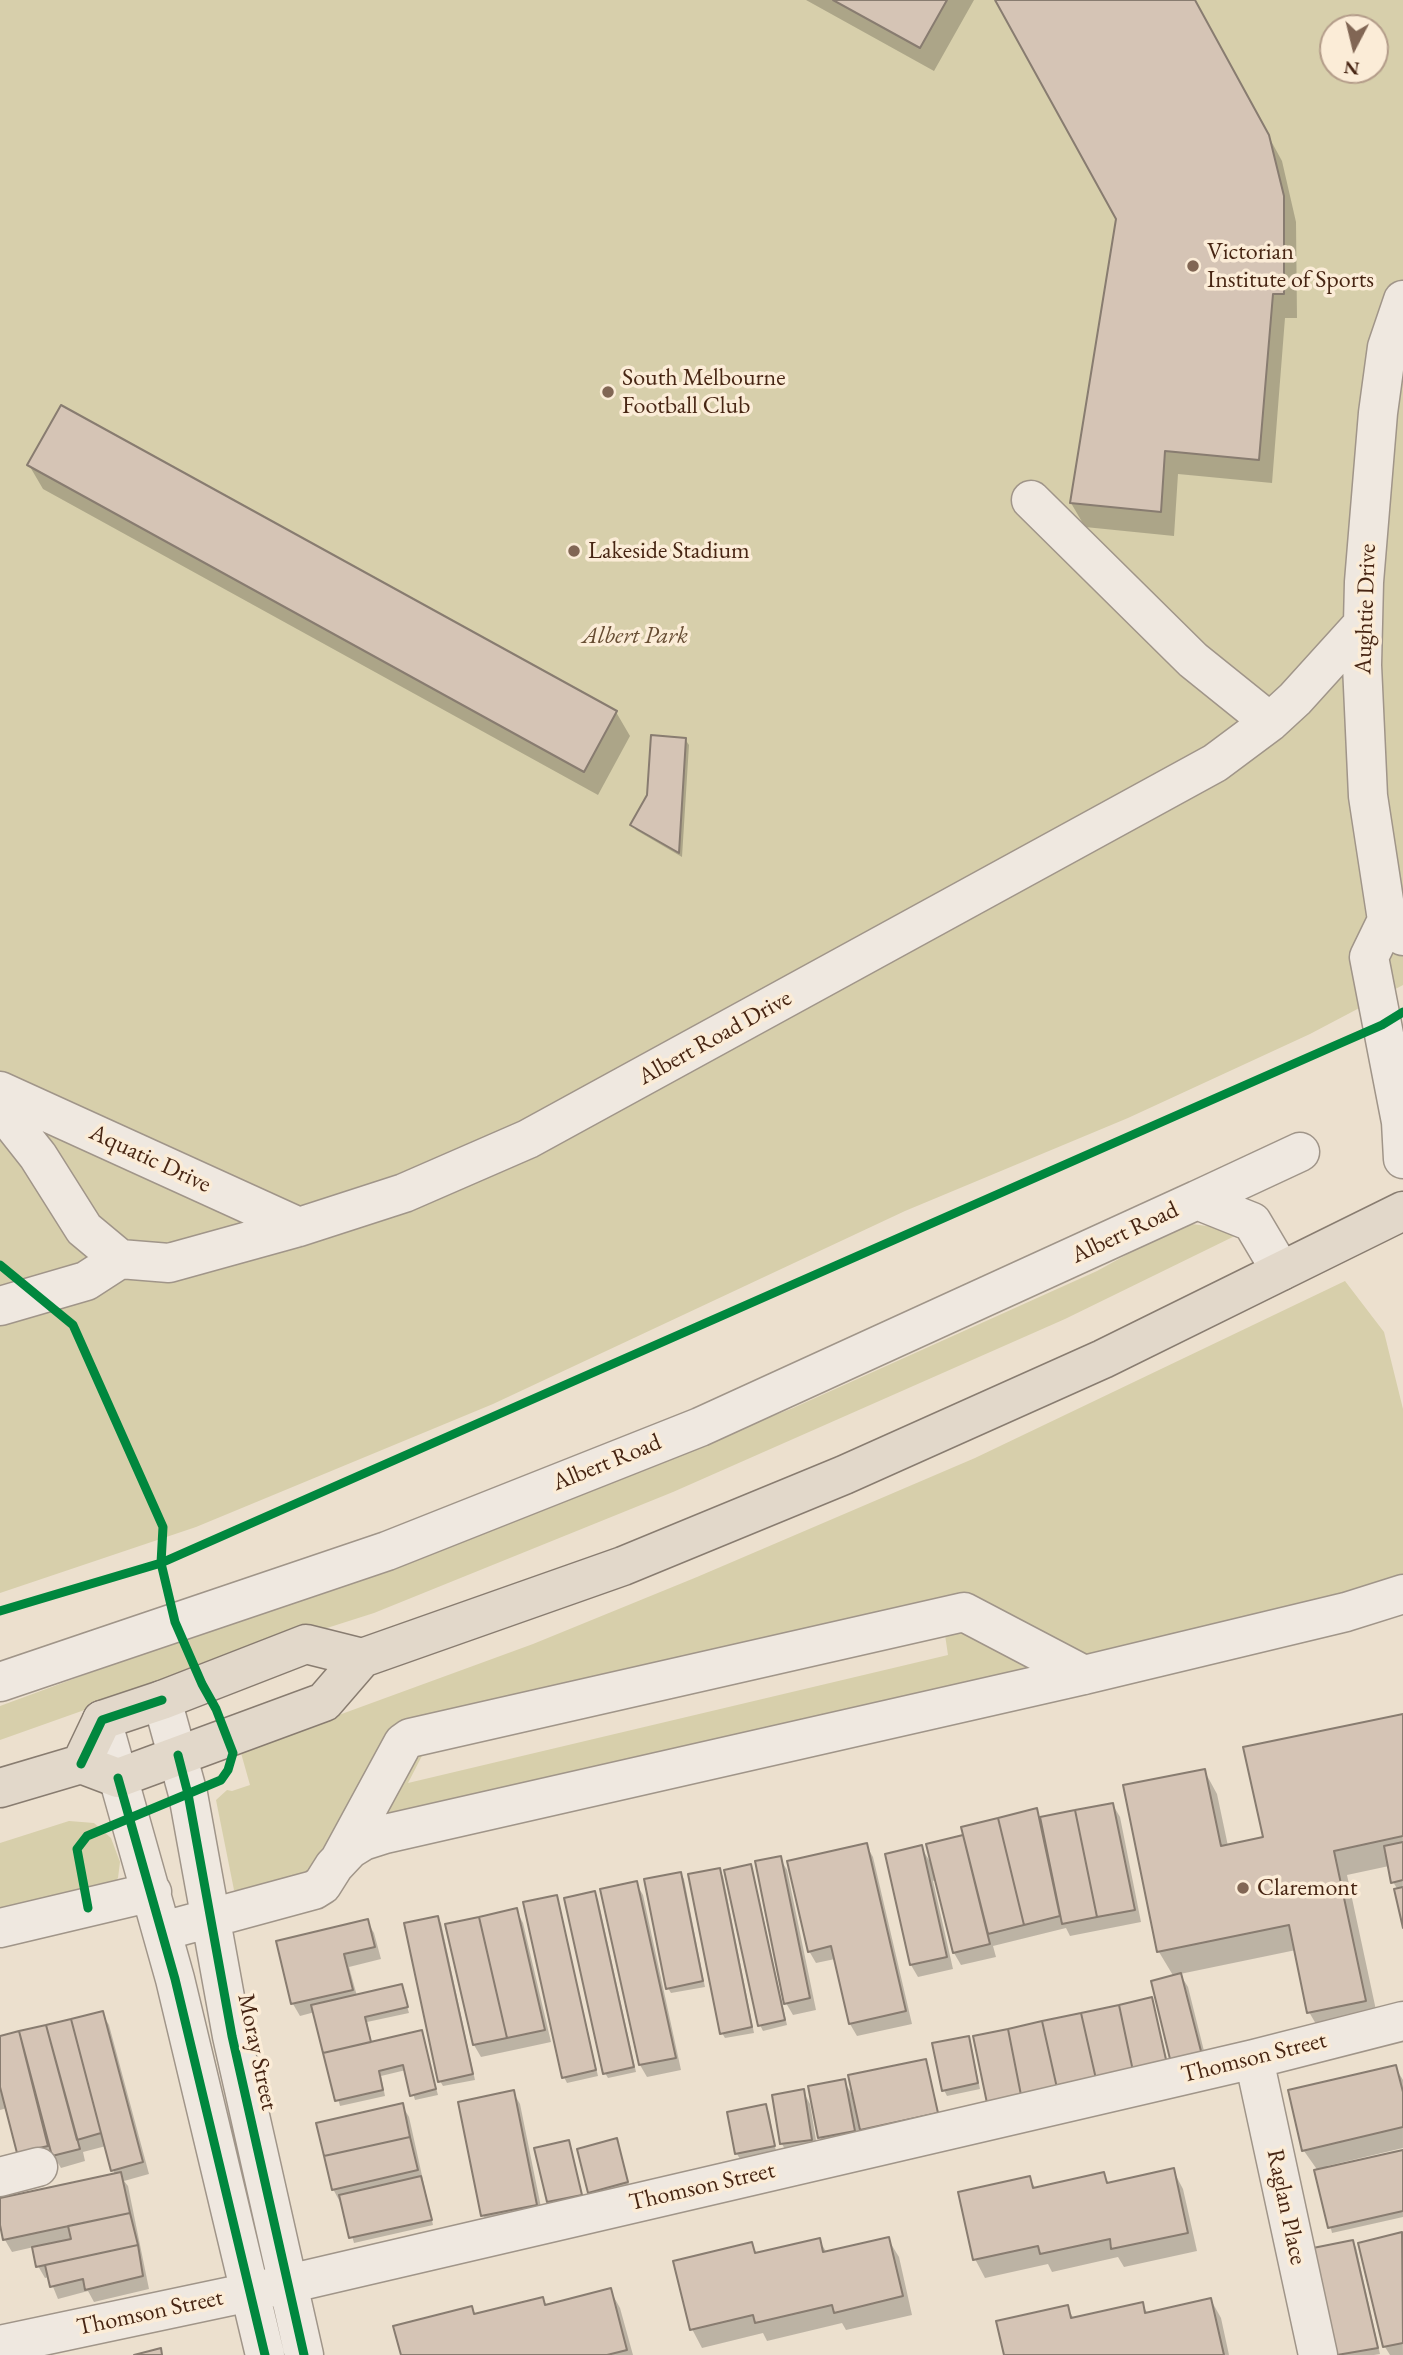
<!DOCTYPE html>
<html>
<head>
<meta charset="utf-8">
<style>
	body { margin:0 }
	#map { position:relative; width:1403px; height:2355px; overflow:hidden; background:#ece0ce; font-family:"EB Garamond",serif }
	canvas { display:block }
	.north { position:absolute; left:1319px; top:14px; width:70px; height:70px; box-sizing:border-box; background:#fbecd7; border:2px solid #b39c89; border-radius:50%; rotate:187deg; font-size:19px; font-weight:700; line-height:28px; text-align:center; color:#472513 }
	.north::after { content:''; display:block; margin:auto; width:24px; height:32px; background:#816654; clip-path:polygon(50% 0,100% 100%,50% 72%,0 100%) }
</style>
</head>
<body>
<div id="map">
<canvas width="1403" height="2355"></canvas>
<div class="north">N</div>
</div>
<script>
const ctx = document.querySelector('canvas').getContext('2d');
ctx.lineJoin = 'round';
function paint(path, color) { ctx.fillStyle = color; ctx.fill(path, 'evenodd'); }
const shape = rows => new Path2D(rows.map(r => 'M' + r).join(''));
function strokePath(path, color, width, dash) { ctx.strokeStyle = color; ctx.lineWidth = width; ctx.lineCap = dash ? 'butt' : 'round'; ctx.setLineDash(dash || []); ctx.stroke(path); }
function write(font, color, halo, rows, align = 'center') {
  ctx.font = font + ' "EB Garamond",serif'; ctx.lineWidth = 7; ctx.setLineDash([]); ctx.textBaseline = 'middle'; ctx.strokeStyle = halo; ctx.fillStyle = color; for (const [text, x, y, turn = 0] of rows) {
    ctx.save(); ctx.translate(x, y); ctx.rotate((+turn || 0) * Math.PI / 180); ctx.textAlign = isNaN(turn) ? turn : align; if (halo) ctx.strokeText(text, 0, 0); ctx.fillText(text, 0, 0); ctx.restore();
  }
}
paint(shape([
	[0,0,1403,0,1403,985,1310,1034,1128,1118,905,1211,493,1404,196,1527,0,1593],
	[1333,28,1375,28,1375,70,1333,70],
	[1184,1223,1245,1231,1065,1319,673,1492,374,1613,214,1664,0,1740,0,1706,561,1499,793,1408,1097,1271],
	[1345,1281,1384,1332,1403,1409,1403,1583,1082,1655,969,1601,399,1729,318,1869,246,1893,234,1890,216,1800,227,1790,232,1791,250,1785,241,1753,265,1742,533,1644,697,1577,975,1458],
	[948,1623,1049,1666,376,1820,408,1751,427,1746,408,1783,948,1655,944,1628],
	[69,1821,94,1823,111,1838,120,1862,118,1878,112,1886,0,1911,0,1843]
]), '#d7cfab');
paint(shape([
	[806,0,974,0,934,71],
	[997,0,1194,0,1282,161,1296,222,1297,318,1285,318,1272,483,1178,474,1174,536,1085,527,1071,503,1118,218],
	[29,465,616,712,630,736,598,795,43,489],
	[685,739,689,745,682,857,636,830,633,825],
	[1403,1716,1403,1920,1398,1890,1393,1882,1389,1866,1347,1875,1379,2024,1323,2036,1309,2012,1296,1950,1180,1974,1188,1987,1208,2067,1180,2075,1174,1977,1159,1952,1204,1770,1217,1794,1228,1846,1265,1839],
	[1113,1805,1120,1817,1141,1922,1070,1936,1066,1928,993,1946,996,1957,961,1965,954,1953,937,1880,933,1881,953,1969,918,1977,911,1965,887,1855,921,1847,932,1865,928,1845,965,1836,1036,1810,1041,1819],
	[866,1845,873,1857,912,2024,857,2036,850,2024,835,1959,816,1963,809,1951],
	[780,1858,787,1870,816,2010,793,2015,786,2003],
	[750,1866,753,1871,787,2025,763,2031,760,2025],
	[719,1870,723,1876,754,2033,725,2038,722,2033],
	[681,1874,684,1879,705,1987,671,1993,668,1988],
	[636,1883,643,1895,681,2070,647,2077,640,2065],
	[595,1893,598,1899,636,2072,608,2078,605,2073],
	[556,1897,559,1903,598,2076,567,2083,564,2077],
	[516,1910,523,1923,551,2042,481,2057,474,2045,448,1925],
	[438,1918,441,1923,475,2080,443,2086,440,2081],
	[367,1921,374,1933,381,1959,349,1967,357,1996,401,1986,409,2013,367,2022,372,2044,421,2032,438,2095,415,2100,406,2070,381,2076,385,2096,340,2106,315,2012,300,2016,293,2004,278,1943],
	[1152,1999,1169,2069,975,2037],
	[102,2013,109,2025,149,2174,124,2181,128,2186,149,2289,94,2302,88,2291,58,2299,49,2277,45,2278,38,2266,34,2247,12,2252,5,2240,0,2216,0,2200,115,2175,106,2146,83,2152,85,2161,61,2168,55,2158,26,2165,7,2108,0,2110,0,2038],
	[968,2038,971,2043,980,2089,947,2096,944,2090],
	[926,2061,940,2118,865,2135,860,2127,864,2149,830,2155,820,2137,844,2081,855,2100],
	[1395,2067,1403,2080,1403,2148,1327,2166,1328,2169,1403,2152,1403,2217,1332,2233,1316,2168,1304,2151,1290,2092],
	[803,2091,810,2104,818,2152,789,2156,782,2144],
	[513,2092,520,2104,543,2217,490,2227,483,2215],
	[402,2105,409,2117,433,2225,354,2243,342,2201,340,2202,333,2189],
	[765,2106,769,2112,776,2152,740,2159,737,2154,729,2113],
	[616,2140,630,2188,593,2197,590,2192],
	[568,2142,584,2200,551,2207,548,2202],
	[1173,2170,1183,2189,1197,2251,1124,2267,1118,2257,1052,2272,1048,2264,985,2278,975,2259,1029,2178,1036,2189,1103,2174,1109,2184],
	[1401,2234,1403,2355,1390,2355,1385,2347,1360,2244],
	[888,2239,899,2257,912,2315,846,2330,842,2323,767,2341,763,2333,702,2348,692,2329,751,2244,757,2254,819,2240,827,2253],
	[1352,2242,1356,2247,1380,2354,1374,2355,1339,2355,1316,2249],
	[610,2290,620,2308,633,2355,403,2355,471,2308,475,2316,542,2299,547,2306],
	[1211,2300,1221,2318,1229,2355,1005,2355,1067,2307,1074,2319,1142,2304,1148,2314]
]), '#0003');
const building = shape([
	[833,0,947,0,920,48,833,0],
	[995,0,1195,0,1269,135,1284,196,1284,294,1273,294,1259,460,1165,451,1161,512,1070,503,1116,219,995,0],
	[61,405,617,711,584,772,27,465,61,405],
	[651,735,686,738,679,853,630,825,647,795,651,735],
	[1403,1714,1403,1836,1334,1851,1366,2001,1307,2013,1289,1925,1157,1952,1123,1785,1205,1769,1221,1846,1263,1837,1243,1747,1403,1714],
	[1113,1803,1135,1910,1097,1917,1075,1810,1113,1803],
	[1037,1808,1060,1916,1024,1925,998,1818,1037,1808],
	[1075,1810,1097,1917,1062,1924,1040,1817,1075,1810],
	[998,1818,1024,1925,988,1934,961,1827,998,1818],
	[963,1835,990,1944,953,1953,926,1844,963,1835],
	[1403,1842,1403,1880,1391,1883,1384,1846,1403,1842],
	[867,1843,906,2011,849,2024,831,1946,808,1952,787,1861,867,1843],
	[922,1845,947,1957,910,1965,885,1854,922,1845],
	[781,1856,810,1998,784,2004,755,1861,781,1856],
	[751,1864,785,2020,758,2026,724,1870,751,1864],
	[720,1868,752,2027,720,2034,688,1874,720,1868],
	[681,1872,703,1981,666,1989,644,1879,681,1872],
	[637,1881,676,2058,639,2065,600,1889,637,1881],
	[1403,1887,1403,1928,1394,1889,1403,1887],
	[595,1891,634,2067,603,2074,564,1898,595,1891],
	[557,1895,596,2070,562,2078,523,1902,557,1895],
	[517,1908,545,2030,507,2038,479,1917,517,1908],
	[438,1916,473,2074,438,2082,404,1923,438,1916],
	[479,1917,507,2038,473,2045,445,1924,479,1917],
	[368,1919,375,1947,344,1954,353,1990,291,2004,276,1941,368,1919],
	[1181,1973,1202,2055,1171,2063,1151,1981,1181,1973],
	[402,1984,408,2007,365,2017,371,2042,323,2053,311,2005,402,1984],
	[1152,1997,1167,2064,1133,2071,1119,2005,1152,1997],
	[1119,2005,1133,2071,1096,2079,1081,2013,1119,2005],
	[103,2011,143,2162,111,2171,71,2019,103,2011],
	[1081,2013,1096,2079,1057,2088,1042,2021,1081,2013],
	[71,2019,101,2133,77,2140,46,2025,71,2019],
	[1042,2021,1057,2088,1021,2095,1008,2029,1042,2021],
	[46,2025,80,2149,52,2156,19,2031,46,2025],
	[1008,2029,1021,2095,987,2103,973,2036,1008,2029],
	[422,2030,436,2089,410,2096,403,2065,379,2071,383,2090,335,2101,323,2053,422,2030],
	[19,2031,48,2146,17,2153,0,2087,0,2036,19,2031],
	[969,2036,978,2083,942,2091,932,2043,969,2036],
	[926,2059,938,2113,860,2130,848,2075,926,2059],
	[1396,2065,1403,2092,1403,2127,1302,2151,1288,2090,1396,2065],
	[845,2079,855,2131,818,2138,808,2086,845,2079],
	[804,2089,812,2140,780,2144,772,2095,804,2089],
	[514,2090,537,2205,481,2216,458,2102,514,2090],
	[403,2103,410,2137,324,2156,316,2123,403,2103],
	[766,2104,775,2146,735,2154,727,2112,766,2104],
	[410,2137,418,2170,332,2190,324,2156,410,2137],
	[617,2138,628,2182,588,2193,577,2149,617,2138],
	[569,2140,582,2195,547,2202,534,2148,569,2140],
	[1403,2150,1403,2211,1328,2228,1314,2170,1403,2150],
	[1174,2168,1188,2233,1111,2249,1110,2239,1040,2254,1038,2246,973,2260,958,2192,1030,2176,1033,2188,1104,2172,1107,2183,1174,2168],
	[121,2172,130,2213,3,2240,0,2225,0,2198,121,2172],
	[421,2176,432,2220,349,2238,339,2195,421,2176],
	[130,2213,138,2245,36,2267,32,2247,71,2239,68,2226,130,2213],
	[1402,2232,1403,2343,1383,2347,1358,2243,1402,2232],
	[889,2237,903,2296,834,2313,832,2305,755,2323,753,2315,690,2330,673,2261,752,2242,755,2253,820,2238,823,2252,889,2237],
	[1353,2240,1378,2348,1337,2355,1313,2248,1353,2240],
	[138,2245,143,2276,85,2290,83,2279,50,2287,45,2265,138,2245],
	[611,2288,627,2350,607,2355,401,2355,393,2326,472,2306,474,2314,543,2297,545,2305,611,2288],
	[1211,2298,1224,2355,1004,2355,996,2321,1068,2305,1071,2318,1143,2302,1145,2313,1211,2298],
	[161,2348,162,2355,134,2355,161,2348]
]);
paint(building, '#d5c4b5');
strokePath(building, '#887c70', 2);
const minor = shape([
	[1403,300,1387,347,1378,413,1364,582,1362,665,1368,796,1387,920,1403,936],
	[1031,500,1193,660,1270,722],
	[1387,920,1369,957,1401,1122,1403,1159],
	[0,1091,299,1227],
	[0,1108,38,1156,84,1229,120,1259],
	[1197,1200,1300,1152],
	[0,1306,86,1281,120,1259,169,1263,299,1227,404,1193,528,1139,1215,763,1270,722,1295,699,1362,625],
	[0,1682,387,1551,700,1427,1197,1200,1252,1222,1281,1271],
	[162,1700,188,1794,232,2036,304,2355],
	[102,1720,175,1979,265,2355],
	[340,1859,403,1743,410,1738,964,1612,1084,1675],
	[0,1928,152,1892],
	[163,1931,314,1890,322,1885,334,1866,350,1849,363,1841,385,1834,1084,1675,1346,1612,1403,1594],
	[1254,2059,1318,2355],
	[0,2177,38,2167],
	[0,2345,288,2284,1254,2059,1403,2021]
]);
const major = shape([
	[81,1764,102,1720,162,1700,306,1644,362,1658],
	[0,1788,81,1764,118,1778,324,1702,362,1658,623,1566,844,1475,1103,1359,1403,1211]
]);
strokePath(minor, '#a09589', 41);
strokePath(major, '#887c70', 41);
strokePath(minor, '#efe8e0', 38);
strokePath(major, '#e2d8ca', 38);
strokePath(shape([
	[0,1265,73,1325,163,1527,161,1563,175,1622,202,1684,216,1709,233,1753,228,1770,221,1780,87,1836,77,1849,88,1908],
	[0,1611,161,1563,1334,1046,1382,1025,1403,1012],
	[178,1755,188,1794,232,2036,304,2355],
	[81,1764,102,1720,162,1700],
	[118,1778,175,1979,265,2355]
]), '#00873e', 9);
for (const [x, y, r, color] of [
	[1193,266,7,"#816654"],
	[608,392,7,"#816654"],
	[574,551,7,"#816654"],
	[1243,1888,7,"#816654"]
]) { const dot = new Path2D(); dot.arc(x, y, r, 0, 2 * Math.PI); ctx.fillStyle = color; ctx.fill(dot); strokePath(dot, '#fbecd7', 2.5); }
write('24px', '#472513', '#fbecd7', [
	["Victorian",1207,252],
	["Institute of Sports",1207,280],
	["South Melbourne",622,378],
	["Football Club",622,406],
	["Lakeside Stadium",588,551],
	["Claremont",1257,1888]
], 'left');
write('24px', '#472513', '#fbecd7', [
	["Aughtie Drive",1366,609,-88],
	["Albert Road Drive",715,1038,-29],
	["Aquatic Drive",150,1159,25],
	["Albert Road",1125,1233,-25],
	["Albert Road",607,1463,-22],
	["Moray Street",257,2052,78],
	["Thomson Street",1254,2058,-14],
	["Thomson Street",702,2187,-13],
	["Raglan Place",1286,2207,78],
	["Thomson Street",150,2313,-12]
]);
write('italic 24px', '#664c32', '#fbecd7', [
	["Albert Park",635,636]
]);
</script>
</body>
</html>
